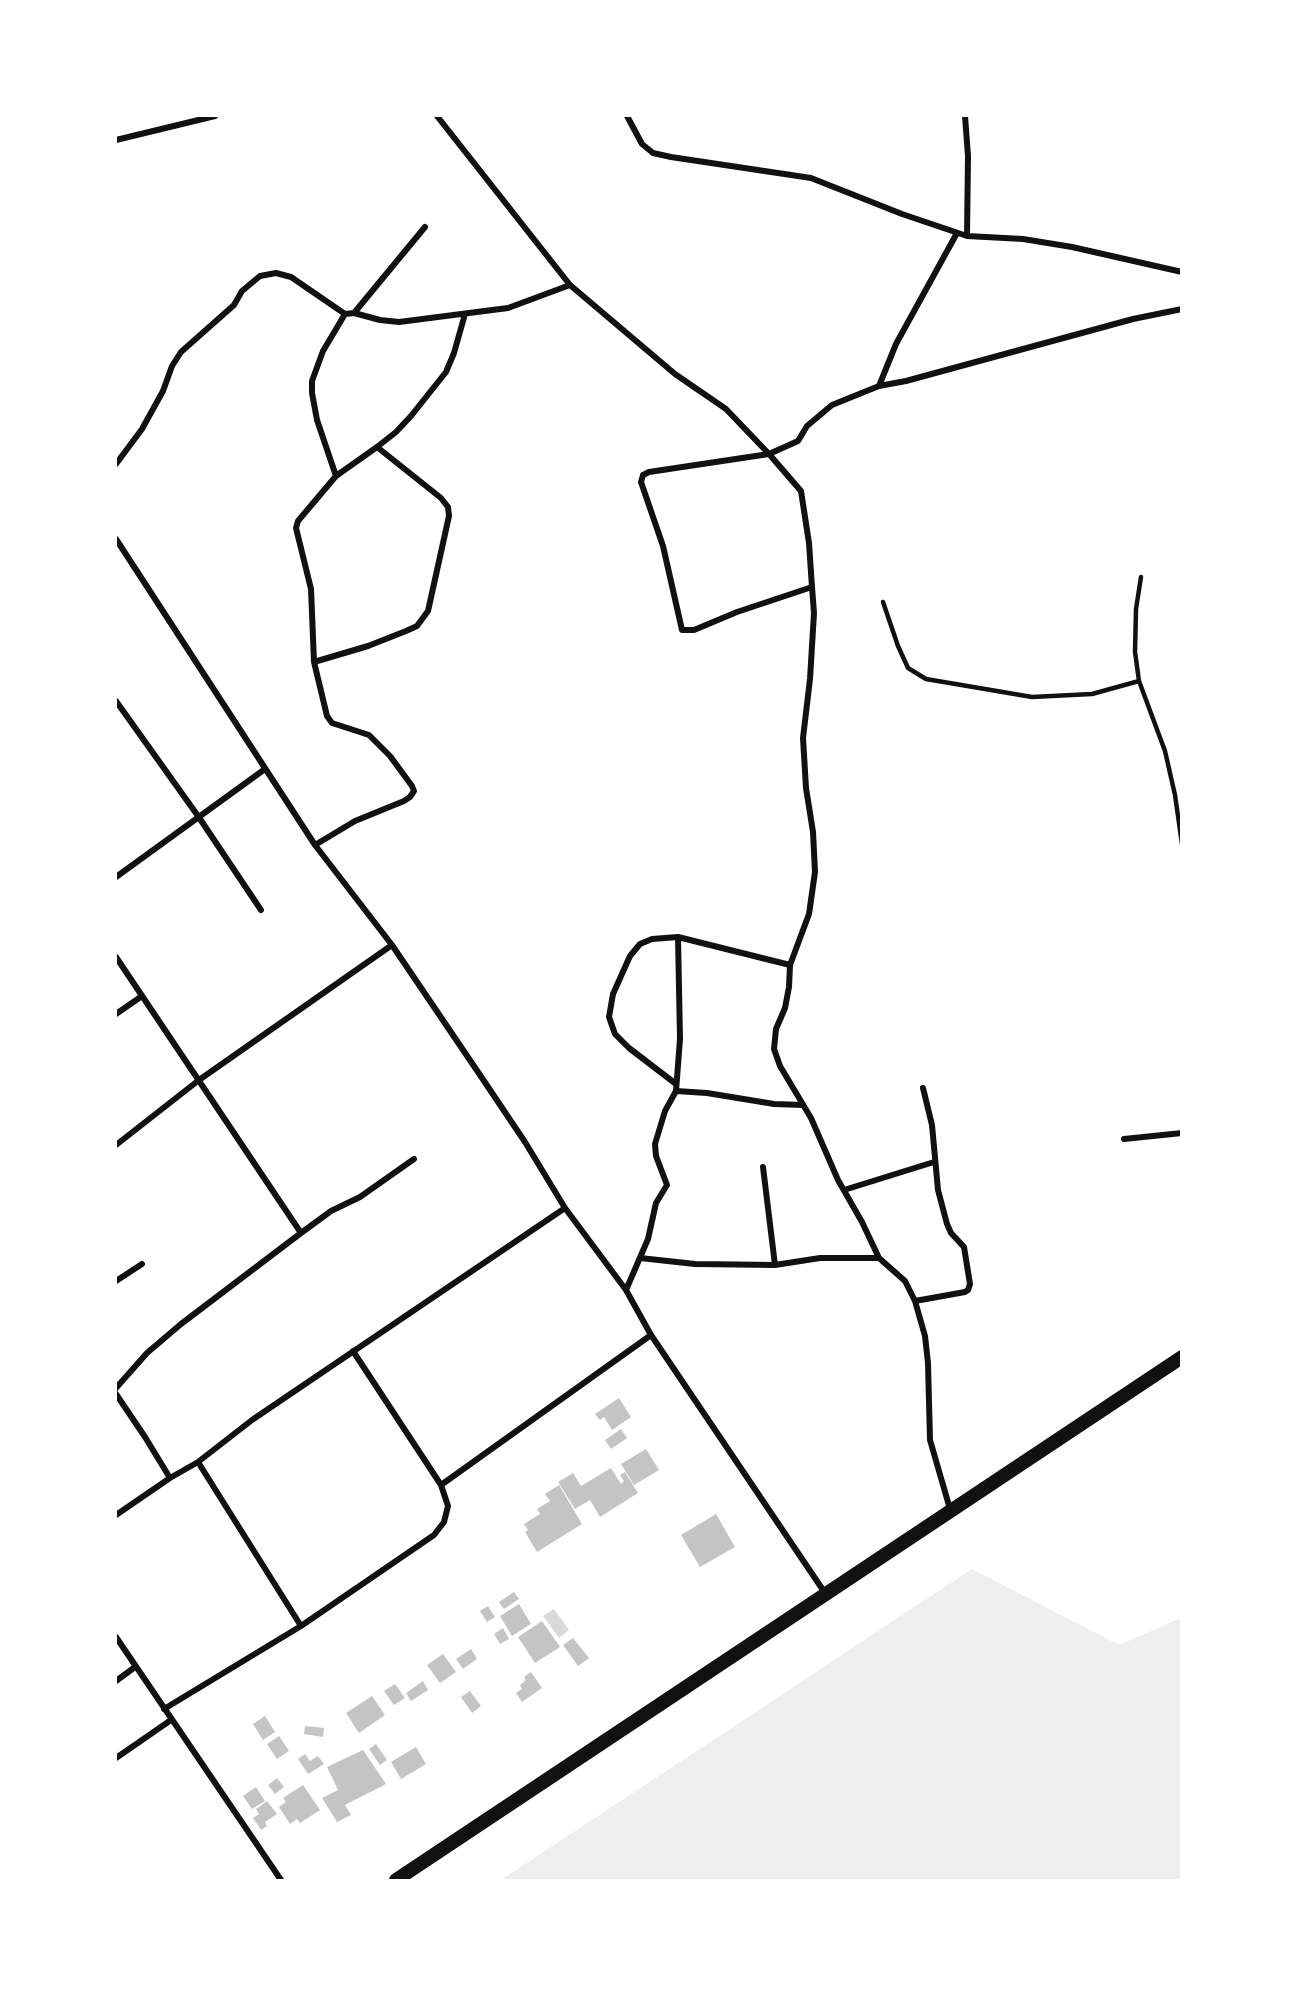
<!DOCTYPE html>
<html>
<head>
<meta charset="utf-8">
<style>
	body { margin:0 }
	#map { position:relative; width:1297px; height:1996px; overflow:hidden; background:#fff; font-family:Bitter,serif }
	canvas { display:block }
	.frame { position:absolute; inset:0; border:117px solid #fff; pointer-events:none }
</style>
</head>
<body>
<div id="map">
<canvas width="1297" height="1996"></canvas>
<div class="frame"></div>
</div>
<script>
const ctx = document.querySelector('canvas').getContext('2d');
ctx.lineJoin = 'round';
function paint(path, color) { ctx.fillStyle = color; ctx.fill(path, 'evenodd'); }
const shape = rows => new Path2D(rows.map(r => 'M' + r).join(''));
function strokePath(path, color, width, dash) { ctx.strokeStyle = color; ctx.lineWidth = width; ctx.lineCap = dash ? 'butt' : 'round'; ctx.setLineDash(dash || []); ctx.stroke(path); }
paint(shape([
	[972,1569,1119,1645,1181,1618,1181,1880,501,1880]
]), '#eee');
paint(shape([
	[554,1609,569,1630,559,1638,543,1616]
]), '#d9d9d9');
paint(shape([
	[619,1398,631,1417,612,1430,604,1417,600,1420,595,1414],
	[621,1429,627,1438,611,1449,605,1440],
	[646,1449,659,1470,634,1485,621,1464],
	[611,1468,621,1484,624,1481,620,1475,625,1472,638,1493,600,1517,590,1500,575,1509,558,1482,573,1473,581,1486],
	[559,1485,582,1524,537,1552,525,1532,528,1530,524,1524,540,1514,537,1509,550,1501,545,1494],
	[716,1514,735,1547,700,1567,681,1535],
	[514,1592,519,1599,504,1609,499,1602],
	[519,1604,531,1624,512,1636,500,1616],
	[488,1606,495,1617,487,1622,480,1611],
	[542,1621,560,1647,535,1663,518,1637],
	[503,1628,509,1639,500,1644,494,1634],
	[573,1638,589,1658,578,1666,563,1645],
	[471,1649,477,1659,463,1669,456,1659],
	[443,1654,456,1672,440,1683,427,1665],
	[531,1672,542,1688,522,1702,516,1693,522,1689,520,1685,526,1680,524,1677],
	[423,1681,428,1690,411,1701,406,1693],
	[395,1684,405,1698,394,1705,384,1691],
	[470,1691,481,1706,472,1713,461,1697],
	[372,1696,385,1715,359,1733,346,1713],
	[265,1716,275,1732,263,1740,253,1724],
	[305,1726,324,1728,323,1737,304,1734],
	[279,1736,289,1751,277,1759,267,1744],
	[376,1744,387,1760,380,1765,369,1749],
	[416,1747,426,1764,401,1779,391,1762],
	[363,1750,386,1784,345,1805,351,1815,337,1822,322,1798,338,1790,327,1767],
	[305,1754,310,1761,318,1756,324,1764,308,1774,298,1759],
	[277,1778,284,1787,275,1794,268,1785],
	[303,1785,320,1810,300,1823,297,1819,290,1824,279,1807,286,1802,283,1798],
	[256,1787,265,1801,252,1809,243,1796],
	[267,1801,277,1814,265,1822,267,1826,261,1830,253,1818,259,1814,256,1809]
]), '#c4c4c4');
strokePath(shape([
	[1141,577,1136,609,1135,652,1139,681,1165,751,1175,795,1182,844],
	[883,602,898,646,908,668,926,679,1032,697,1092,694,1139,681]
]), '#111', 4.5);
strokePath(shape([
	[437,116,570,285,675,374,726,409,769,454,798,441,807,426,832,405,879,386,896,344,957,233],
	[627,116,642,144,653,153,671,157,811,178,902,214,967,236,1023,239,1072,247,1182,272],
	[965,116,968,156,967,236],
	[116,140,215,116],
	[354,313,425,227],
	[879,386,906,381,1133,319,1182,309],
	[116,464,142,429,163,391,172,366,181,352,234,305,242,291,260,276,276,273,291,277,345,314,354,313,380,320,399,322,508,308,570,285],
	[336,476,317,420,312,393,312,381,323,351,345,314],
	[116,539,315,845,392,945,480,1075,525,1142,565,1208,626,1290,651,1335,825,1593],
	[812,587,737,612,694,630,682,630,663,546,641,482,643,475,649,472,769,454,801,491,809,543,812,587,814,613,810,679,803,738,806,788,813,832,815,872,809,914,790,965,789,987,785,1008,776,1029,774,1049,780,1066,811,1118,838,1180,862,1222,879,1258,905,1281,915,1301,925,1336,928,1363,930,1440,950,1509],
	[314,662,368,646,406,631,417,626,428,611,449,516,448,507,441,498,377,447],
	[116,701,198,816,261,910],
	[315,845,355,821,404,801,410,797,414,791,412,786,390,756,369,735,332,723,327,716,314,662,311,589,296,528,298,521,336,476,377,447,396,432,411,416,446,372,454,353,465,314],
	[116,877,265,769],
	[116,957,301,1233],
	[116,1014,142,996],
	[676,1084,629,1048,615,1034,609,1017,613,994,630,956,640,944,652,939,678,937],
	[676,1091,680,1039,678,937,790,965],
	[1124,1139,1182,1133],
	[116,1145,199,1080,392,945],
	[763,1167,775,1265],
	[844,1190,934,1162],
	[640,1258,695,1264,775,1265,820,1258,879,1258],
	[116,1281,142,1264],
	[626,1290,648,1239,656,1203,667,1185,656,1156,655,1144,665,1111,676,1091,707,1093,774,1104,803,1105],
	[915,1301,965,1292,968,1290,970,1284,964,1247,951,1233,947,1224,938,1190,932,1125,923,1088],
	[116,1388,147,1353,181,1324,301,1233,331,1211,360,1197,414,1159],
	[116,1394,145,1437,170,1478],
	[198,1462,301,1626],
	[441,1485,651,1335],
	[116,1515,170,1478,198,1462,252,1420,565,1208],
	[116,1637,281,1880],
	[116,1681,135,1667],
	[164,1709,301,1626,434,1535,444,1522,448,1506,441,1485,353,1351],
	[116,1758,171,1720]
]), '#111', 6);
strokePath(shape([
	[396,1880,1182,1357]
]), '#111', 14);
</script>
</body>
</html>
